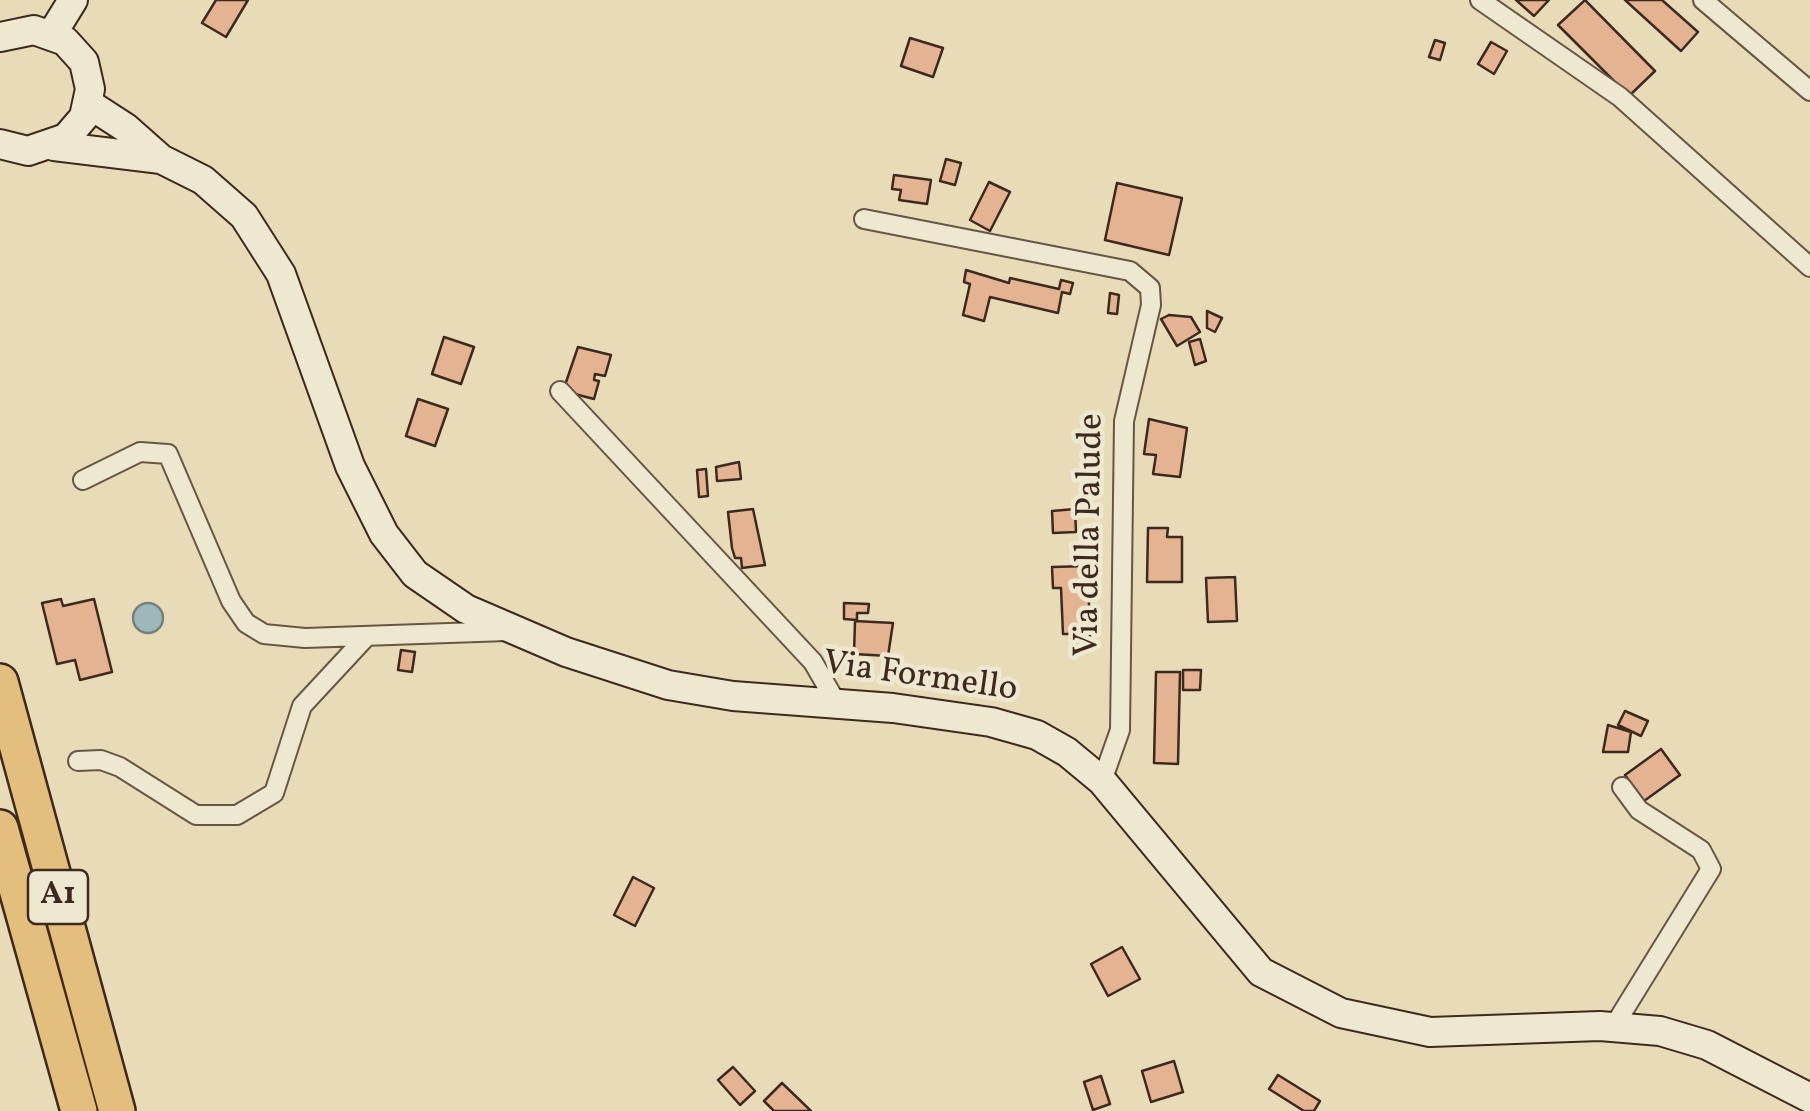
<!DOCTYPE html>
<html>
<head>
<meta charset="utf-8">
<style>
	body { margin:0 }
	canvas { display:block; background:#e7dcb7 }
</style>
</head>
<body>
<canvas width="1810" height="1111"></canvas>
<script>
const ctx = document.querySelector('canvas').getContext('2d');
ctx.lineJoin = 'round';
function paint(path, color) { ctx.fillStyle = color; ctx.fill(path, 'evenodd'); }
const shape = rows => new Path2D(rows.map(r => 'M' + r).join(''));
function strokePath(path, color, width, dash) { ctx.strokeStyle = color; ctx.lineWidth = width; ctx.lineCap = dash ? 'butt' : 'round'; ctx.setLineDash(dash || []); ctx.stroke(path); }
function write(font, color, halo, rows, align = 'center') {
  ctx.font = font + ' Vollkorn,serif'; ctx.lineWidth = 9; ctx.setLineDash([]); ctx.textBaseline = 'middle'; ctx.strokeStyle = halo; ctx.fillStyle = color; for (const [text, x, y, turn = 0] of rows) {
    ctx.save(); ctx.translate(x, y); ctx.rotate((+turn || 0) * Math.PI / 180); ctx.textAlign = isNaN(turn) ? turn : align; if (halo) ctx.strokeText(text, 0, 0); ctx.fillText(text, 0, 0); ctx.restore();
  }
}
const water = shape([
	'133 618a15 15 0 1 1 30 0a15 15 0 1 1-30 0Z'
]);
paint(water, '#9db8ba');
strokePath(water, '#777f7c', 2.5);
const building = shape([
	[216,0,248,0,226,37,202,23,216,0],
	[1516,0,1549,0,1534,16,1516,0],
	[1585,0,1655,71,1629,96,1558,25,1585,0],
	[1625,0,1662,0,1698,32,1681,51,1625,0],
	[910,38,943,48,933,77,901,66,910,38],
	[1435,40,1445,43,1440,60,1429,57,1435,40],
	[1491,42,1507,51,1494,74,1478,64,1491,42],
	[946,159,961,163,955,185,940,181,946,159],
	[894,175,931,180,927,204,899,200,901,190,892,189,894,175],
	[989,182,1010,192,990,231,970,220,989,182],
	[1117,183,1182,198,1169,255,1105,240,1117,183],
	[966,270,1009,283,1010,278,1059,289,1061,280,1073,283,1070,294,1062,292,1058,313,990,297,984,321,963,315,970,284,964,282,966,270],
	[1110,293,1119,295,1117,314,1108,313,1110,293],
	[1207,311,1222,318,1215,332,1207,328,1207,311],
	[1169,315,1191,317,1200,332,1177,346,1161,319,1169,315],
	[444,337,474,347,461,384,432,374,444,337],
	[1200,339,1206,361,1195,365,1189,342,1200,339],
	[578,347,611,355,605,376,595,374,594,380,599,381,594,399,563,391,578,347],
	[418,399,448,409,435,446,406,436,418,399],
	[1149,419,1187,428,1180,477,1153,474,1156,455,1144,454,1149,419],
	[739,462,741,479,717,481,716,467,739,462],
	[706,469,708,496,699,497,697,470,706,469],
	[753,509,765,565,742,568,741,558,735,558,732,548,728,512,753,509],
	[1075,509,1076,532,1053,533,1052,511,1075,509],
	[1148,528,1168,528,1167,537,1182,537,1182,582,1147,582,1148,528],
	[1088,566,1090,642,1071,642,1071,634,1063,634,1061,588,1053,588,1052,567,1088,566],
	[1235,577,1237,621,1208,622,1206,578,1235,577],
	[61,599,63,606,94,599,112,672,80,680,75,660,57,664,42,603,61,599],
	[844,603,869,604,868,613,857,613,857,620,844,619,844,603],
	[855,621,893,623,888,656,854,654,855,621],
	[401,650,415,652,412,672,398,670,401,650],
	[1183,670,1201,670,1200,690,1183,690,1183,670],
	[1156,672,1180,672,1178,764,1154,763,1156,672],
	[1625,711,1648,721,1641,736,1618,725,1625,711],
	[1608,725,1631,732,1628,752,1603,752,1608,725],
	[1661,749,1680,775,1644,801,1625,775,1661,749],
	[633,877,654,888,635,926,614,915,633,877],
	[1122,947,1140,979,1108,996,1091,964,1122,947],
	[1174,1061,1183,1092,1151,1102,1142,1071,1174,1061],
	[733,1067,755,1091,740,1105,718,1080,733,1067],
	[1278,1075,1320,1101,1314,1111,1304,1111,1269,1089,1278,1075],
	[1101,1076,1110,1104,1093,1110,1084,1082,1101,1076],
	[782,1083,811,1111,774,1111,764,1101,782,1083]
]);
paint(building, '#e4b391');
strokePath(building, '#3e291e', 2.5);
const street = shape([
	[1480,0,1620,97,1810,267],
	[1703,0,1810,91],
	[864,219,1130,271,1150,288,1151,305,1124,421,1120,730,1102,781],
	[560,391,813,662,836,702],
	[83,480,140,452,168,454,231,601,246,623,264,634,305,638,507,631],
	[78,761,101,760,120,767,196,815,237,815,274,793,302,706,367,636],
	[1614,1026,1711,869,1701,850,1639,810,1622,787]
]);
const secondary = shape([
	[52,34,73,0],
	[0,37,34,30,65,41,84,62,90,89,84,117,66,138,28,151,0,144],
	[89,104,126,128,161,159],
	[54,146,161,159,203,180,244,216,281,274,350,466,384,534,415,574,466,609,566,652,668,685,733,696,893,708,991,722,1037,735,1067,752,1102,781,1261,972,1341,1013,1430,1032,1600,1026,1660,1031,1707,1045,1810,1098]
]);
const highway = shape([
	[0,682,117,1111],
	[0,828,79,1111]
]);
strokePath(street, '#685644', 22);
strokePath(secondary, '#3e291e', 32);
strokePath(highway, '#3e291e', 40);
strokePath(street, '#efe8d0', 18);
strokePath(secondary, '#efe8d0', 28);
strokePath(highway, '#e4be7c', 35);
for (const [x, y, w] of [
	[58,897,60]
]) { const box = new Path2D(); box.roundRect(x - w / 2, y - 27, w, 54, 8); ctx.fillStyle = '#efe8d0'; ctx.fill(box); strokePath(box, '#3e291e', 2.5); }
write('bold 32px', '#3e291e', null, [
	["A1",58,897]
]);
write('35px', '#3e291e', '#efe8d0', [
	["Via della Palude",1092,535,-89],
	["Via Formello",920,679,8]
]);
</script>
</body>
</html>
